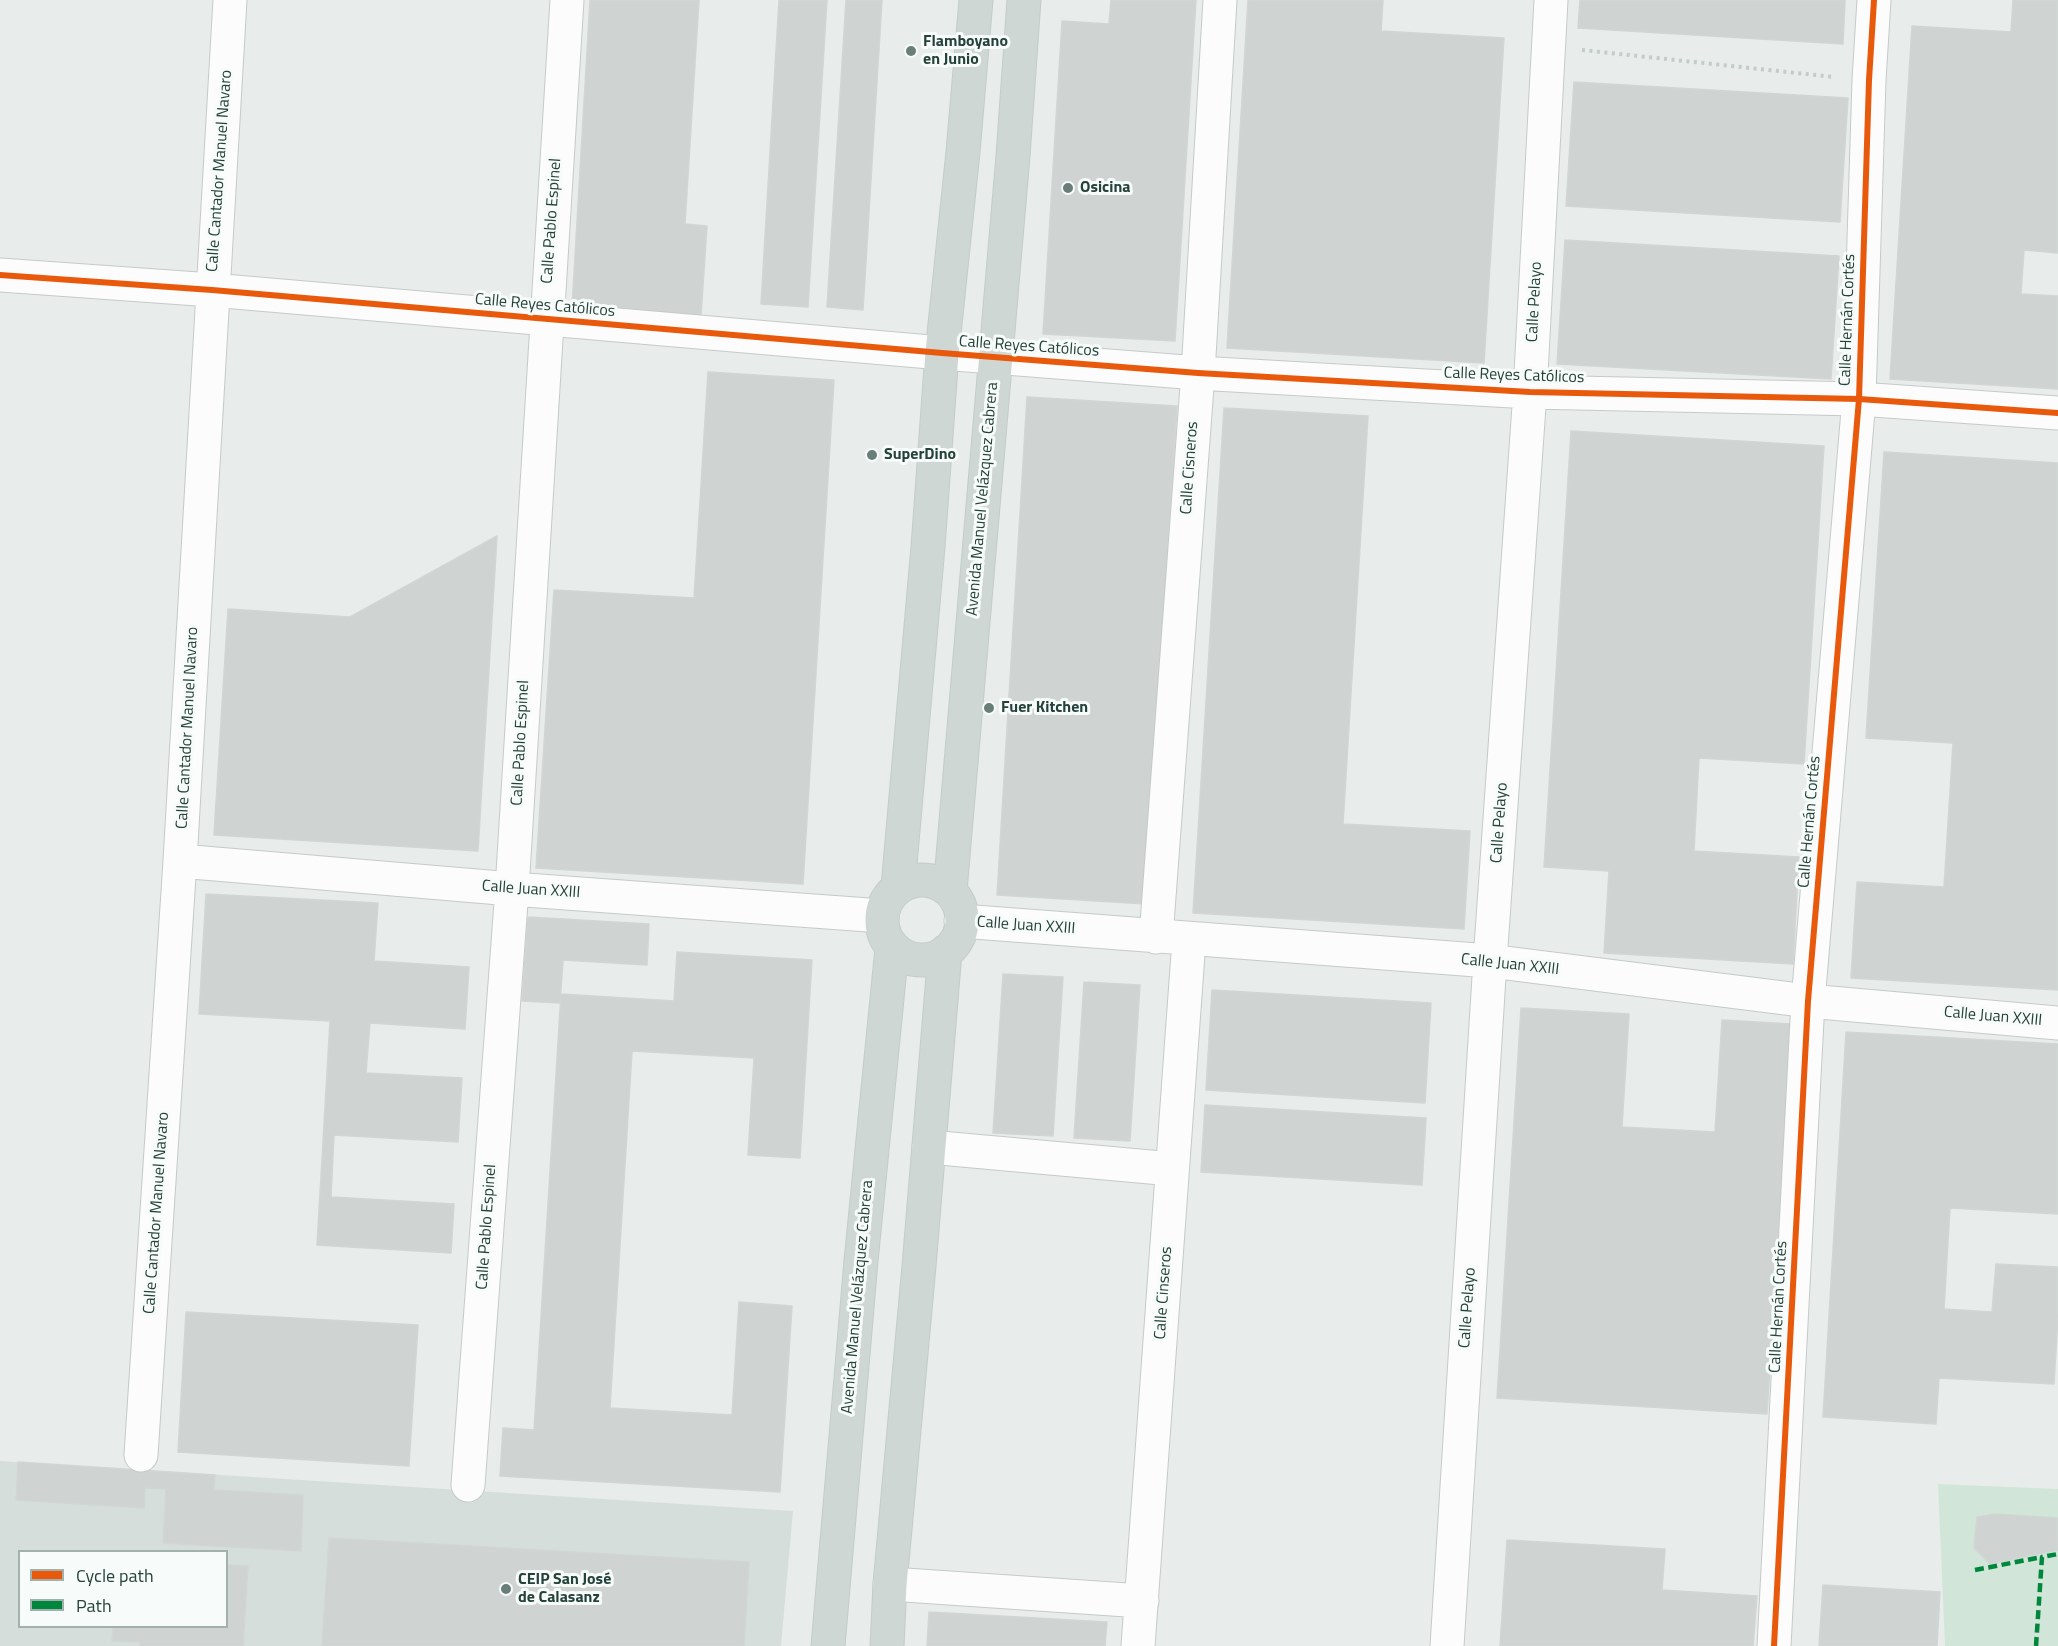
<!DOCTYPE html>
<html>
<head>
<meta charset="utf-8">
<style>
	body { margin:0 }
	#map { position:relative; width:2058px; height:1646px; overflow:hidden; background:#e8edeb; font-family:"Titillium Web",sans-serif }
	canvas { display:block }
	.legend { position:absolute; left:18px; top:1550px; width:210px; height:78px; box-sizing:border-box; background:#f7fbf9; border:2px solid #a3b1ad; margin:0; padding:8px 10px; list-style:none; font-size:18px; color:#24423a }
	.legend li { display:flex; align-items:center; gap:12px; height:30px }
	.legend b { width:30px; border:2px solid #a3b1ad }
</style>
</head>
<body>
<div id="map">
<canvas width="2058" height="1646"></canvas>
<ul class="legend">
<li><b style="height:8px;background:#e8590c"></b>Cycle path</li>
<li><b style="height:8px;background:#00873e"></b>Path</li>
</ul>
</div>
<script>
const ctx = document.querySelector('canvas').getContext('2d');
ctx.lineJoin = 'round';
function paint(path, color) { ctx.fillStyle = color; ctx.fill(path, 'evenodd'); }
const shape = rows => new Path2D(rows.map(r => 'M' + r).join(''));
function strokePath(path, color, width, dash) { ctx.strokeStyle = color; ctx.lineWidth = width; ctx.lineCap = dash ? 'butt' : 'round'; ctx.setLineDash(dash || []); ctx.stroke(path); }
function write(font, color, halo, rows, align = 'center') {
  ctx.font = font + ' "Titillium Web",sans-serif'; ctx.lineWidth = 6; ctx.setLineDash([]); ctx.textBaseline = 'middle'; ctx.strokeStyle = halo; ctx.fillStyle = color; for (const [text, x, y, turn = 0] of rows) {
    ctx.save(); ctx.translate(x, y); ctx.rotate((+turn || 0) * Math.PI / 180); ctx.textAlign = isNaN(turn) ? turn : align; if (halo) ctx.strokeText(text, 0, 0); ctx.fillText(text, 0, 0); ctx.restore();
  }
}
paint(shape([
	[0,1461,793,1511,781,1646,0,1646],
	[20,1552,226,1552,226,1626,20,1626]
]), '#d6dedb');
paint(shape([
	[1938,1484,2058,1489,2058,1646,1945,1646]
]), '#d1e6d8');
const building = shape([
	[590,0,699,0,685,224,707,226,701,315,572,307,590,0],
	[779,0,827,0,808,307,761,304,779,0],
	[846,0,882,0,863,310,827,307,846,0],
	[1111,0,1196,0,1175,341,1043,334,1062,21,1109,24,1111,0],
	[1248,0,1383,0,1381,31,1504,38,1484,363,1227,348,1248,0],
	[1580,0,1845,0,1843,44,1578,28,1580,0],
	[2013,0,2058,0,2058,253,2024,250,2021,294,2058,296,2058,389,1890,379,1912,26,2011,32,2013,0],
	[1574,82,1848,98,1840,222,1566,206,1574,82],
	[1565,240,1839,256,1831,379,1557,364,1565,240],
	[708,372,834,380,803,884,536,868,554,590,694,598,708,372],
	[1027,397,1177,406,1146,904,997,895,1027,397],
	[1224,408,1368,416,1343,824,1470,831,1464,929,1193,913,1224,408],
	[1571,431,1824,446,1804,764,1699,758,1694,851,1799,857,1793,964,1604,953,1609,871,1544,867,1571,431],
	[1884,452,2058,463,2058,990,1851,978,1857,882,1944,887,1953,743,1866,738,1884,452],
	[497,536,478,851,214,835,228,609,350,617,497,536],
	[206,894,378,903,374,961,469,967,465,1029,370,1023,366,1073,462,1078,458,1142,334,1135,331,1197,454,1204,451,1253,317,1245,330,1021,199,1014,206,894],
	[528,917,649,924,647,965,563,960,560,1003,522,1001,528,917],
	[677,952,812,960,800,1158,748,1155,754,1058,632,1051,610,1408,732,1415,739,1302,792,1306,780,1492,500,1476,503,1428,534,1430,561,994,674,1001,677,952],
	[1003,974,1063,977,1053,1136,993,1133,1003,974],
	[1084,982,1140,985,1130,1141,1074,1138,1084,982],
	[1212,990,1431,1003,1425,1103,1206,1090,1212,990],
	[1521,1008,1629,1014,1622,1127,1715,1132,1722,1020,1792,1024,1767,1414,1497,1398,1521,1008],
	[1846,1032,2058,1044,2058,1214,1950,1208,1944,1309,1992,1312,1996,1264,2058,1267,2058,1316,2054,1384,1939,1378,1936,1424,1823,1417,1846,1032],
	[1205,1105,1426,1118,1422,1185,1201,1172,1205,1105],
	[186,1312,418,1325,409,1466,178,1452,186,1312],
	[18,1462,215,1475,214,1490,303,1495,301,1551,163,1543,166,1489,145,1488,144,1508,16,1500,18,1462],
	[1995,1514,2058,1518,2058,1550,1990,1564,1974,1548,1977,1517,1995,1514],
	[329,1538,749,1562,744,1646,322,1646,329,1538],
	[1507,1540,1665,1549,1662,1590,1757,1596,1753,1646,1500,1646,1507,1540],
	[226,1565,248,1566,243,1646,140,1646,141,1642,112,1641,113,1626,226,1626,226,1565],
	[1823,1585,1940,1592,1937,1646,1819,1646,1823,1585],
	[929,1612,1107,1622,1105,1646,927,1646,929,1612]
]);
paint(building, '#cfd4d2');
strokePath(building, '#d1d6d4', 1.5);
const street = shape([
	[0,275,212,290,942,353,1198,373,1530,392,1859,399,2058,413],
	[180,861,512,889,882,916],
	[961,921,1490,961,1808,1001,2058,1023],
	[1156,937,1198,373,1220,0],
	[929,1147,1172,1169],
	[141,1455,180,861,230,0],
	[468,1485,512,889,567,0],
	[890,1584,1142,1601],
	[1138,1646,1189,940],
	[1447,1646,1490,961,1530,392,1551,0],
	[1774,1646,1808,1001,1859,399,1869,80,1874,0]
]);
const primary = shape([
	'882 920a40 40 0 1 1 80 0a40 40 0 1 1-80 0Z',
	[898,887,928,547,942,353,963,152,976,0],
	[950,891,1013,156,1024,0],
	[828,1646,861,1261,892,948],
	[887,1646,890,1584,919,1266,945,952]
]);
strokePath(street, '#c5cac8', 35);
strokePath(primary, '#c3ccc9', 35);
strokePath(shape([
	[1582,50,1834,77]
]), '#c3ccca', 4, [3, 4.5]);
strokePath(street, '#fcfcfc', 33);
strokePath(primary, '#cfd7d5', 33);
strokePath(shape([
	[1975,1570,2042,1557],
	[2036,1646,2042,1557,2058,1554]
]), '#00873e', 4.5, [9, 4.5]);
strokePath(shape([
	[0,275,212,290,942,353,1198,373,1530,392,1859,399,2058,413],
	[1774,1646,1808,1001,1859,399,1869,80,1874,0]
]), '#e8590c', 6);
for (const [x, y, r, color] of [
	[911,51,6,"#697e78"],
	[1068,188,6,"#697e78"],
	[872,455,6,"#697e78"],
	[989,708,6,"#697e78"],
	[506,1589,6,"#697e78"]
]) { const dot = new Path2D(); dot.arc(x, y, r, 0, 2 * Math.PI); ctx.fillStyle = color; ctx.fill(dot); strokePath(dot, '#f7fbf9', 2); }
write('bold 16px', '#24423a', '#f7fbf9', [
	["Flamboyano",923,42],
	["en Junio",923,60],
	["Osicina",1080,188],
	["SuperDino",884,455],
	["Fuer Kitchen",1001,708],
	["CEIP San José",518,1580],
	["de Calasanz",518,1598]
], 'left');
write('16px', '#24423a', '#f7fbf9', [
	["Calle Cantador Manuel Navaro",220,171,-86],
	["Calle Pablo Espinel",552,221,-86],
	["Calle Pelayo",1535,302,-87],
	["Calle Reyes Católicos",545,306,5],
	["Calle Hernán Cortés",1848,320,-88],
	["Calle Reyes Católicos",1029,347,4],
	["Calle Reyes Católicos",1514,376,2],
	["Calle Cisneros",1190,468,-86],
	["Avenida Manuel Velázquez Cabrera",983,499,-85],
	["Calle Cantador Manuel Navaro",188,728,-87],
	["Calle Pablo Espinel",521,743,-87],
	["Calle Hernán Cortés",1810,822,-85],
	["Calle Pelayo",1500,823,-86],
	["Calle Juan XXIII",531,890,4],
	["Calle Juan XXIII",1026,926,4],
	["Calle Juan XXIII",1510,965,6],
	["Calle Juan XXIII",1993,1017,5],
	["Calle Cantador Manuel Navaro",157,1213,-86],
	["Calle Pablo Espinel",487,1227,-86],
	["Calle Cinseros",1164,1293,-86],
	["Avenida Manuel Velázquez Cabrera",858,1297,-85],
	["Calle Hernán Cortés",1779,1307,-87],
	["Calle Pelayo",1468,1308,-86]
]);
</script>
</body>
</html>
